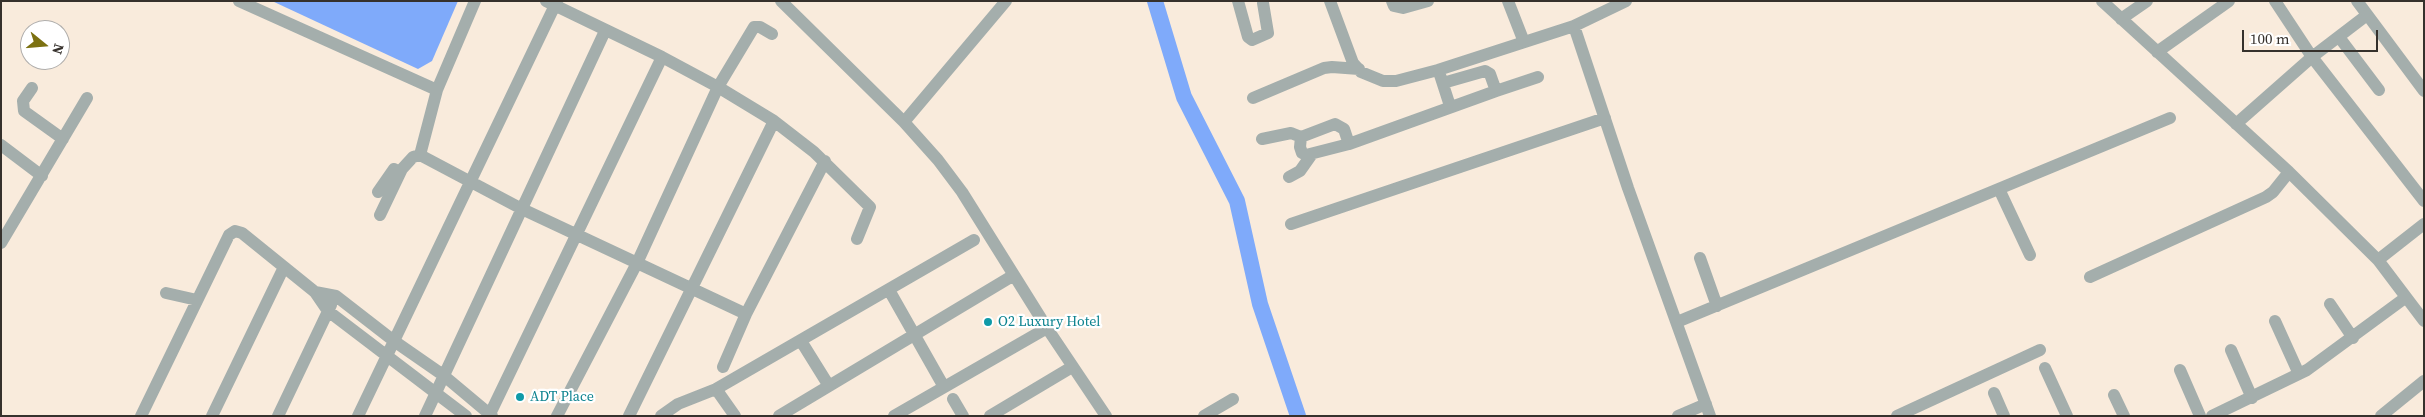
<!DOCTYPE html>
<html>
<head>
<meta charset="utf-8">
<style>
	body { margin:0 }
	#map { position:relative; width:2425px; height:417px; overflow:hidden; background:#f9ebdc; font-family:"Source Serif 4",serif }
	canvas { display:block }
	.frame { position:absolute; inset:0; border:2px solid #36312c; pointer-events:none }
	.north { position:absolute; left:20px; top:20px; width:50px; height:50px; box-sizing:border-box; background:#fff; border:1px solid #afadab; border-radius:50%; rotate:107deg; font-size:14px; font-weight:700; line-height:20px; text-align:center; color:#36312c }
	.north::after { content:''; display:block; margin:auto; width:18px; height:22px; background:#7c7111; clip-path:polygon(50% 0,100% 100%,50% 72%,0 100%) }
	.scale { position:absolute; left:2242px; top:30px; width:136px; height:22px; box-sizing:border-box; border:2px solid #36312c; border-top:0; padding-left:6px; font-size:15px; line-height:18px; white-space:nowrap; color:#36312c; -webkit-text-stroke:4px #fff; paint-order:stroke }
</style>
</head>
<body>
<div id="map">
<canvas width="2425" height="417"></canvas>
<div class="frame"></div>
<div class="north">N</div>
<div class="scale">100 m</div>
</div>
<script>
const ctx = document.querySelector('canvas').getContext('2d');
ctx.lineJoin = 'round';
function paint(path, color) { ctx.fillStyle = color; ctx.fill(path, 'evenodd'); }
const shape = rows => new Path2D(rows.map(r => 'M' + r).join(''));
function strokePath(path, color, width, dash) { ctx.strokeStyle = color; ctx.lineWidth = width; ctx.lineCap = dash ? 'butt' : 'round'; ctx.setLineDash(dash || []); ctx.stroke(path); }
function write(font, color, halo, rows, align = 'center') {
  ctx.font = font + ' "Source Serif 4",serif'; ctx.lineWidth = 4.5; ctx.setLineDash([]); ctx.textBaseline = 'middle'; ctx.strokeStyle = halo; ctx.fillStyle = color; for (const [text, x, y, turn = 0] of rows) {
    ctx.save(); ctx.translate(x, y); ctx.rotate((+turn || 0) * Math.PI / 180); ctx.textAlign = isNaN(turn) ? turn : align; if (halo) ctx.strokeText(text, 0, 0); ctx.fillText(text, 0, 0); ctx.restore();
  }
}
paint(shape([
	[272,1,458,1,432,61,418,69]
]), '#7faafa');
strokePath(shape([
	[1155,1,1184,97,1237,201,1260,304,1298,416]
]), '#7faafa', 16);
strokePath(shape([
	[239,1,437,90],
	[546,1,662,57,718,87,774,121,814,152,870,207,857,239],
	[781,1,904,122,938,160,962,192,1047,328,1106,416],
	[1238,1,1248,37,1252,40,1268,33,1263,3],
	[1330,1,1353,63,1361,72,1383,81,1396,81,1438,70,1574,26,1626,1],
	[1392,1,1394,6,1403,8,1428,1],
	[1508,1,1524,42],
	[2102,1,2289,172,2378,260,2424,321],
	[2275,1,2312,57,2424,201],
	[2357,1,2424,91],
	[2121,19,2147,1],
	[1574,26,1628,188,1710,416],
	[2339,37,2379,90],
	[2157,52,2229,1],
	[1440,75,1450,106],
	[32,88,23,101,24,111,63,139],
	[1496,91,1538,77],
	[1253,98,1324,68,1332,67,1359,69],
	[904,122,1006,1],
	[2236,124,2312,57,2367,15],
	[1262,139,1291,133,1301,137,1335,124,1344,129,1349,144,1306,155,1302,153,1300,147,1301,137],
	[1349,144,1496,91,1490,74,1485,71,1443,83],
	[1,145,42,176],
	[420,155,437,90,475,1],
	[1289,177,1300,171,1312,154],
	[1999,189,2030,255],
	[378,192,394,169],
	[380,215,402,169,413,157,420,155,522,209,746,314],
	[1291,224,1605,118],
	[1,243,87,98],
	[1700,258,1717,306],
	[2378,260,2424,224],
	[2090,277,2266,197,2273,192,2289,172],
	[889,290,944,387],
	[315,292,336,296,394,341,443,375,492,416],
	[166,293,197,300],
	[2330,304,2353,338],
	[2275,321,2299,374],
	[1677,322,2170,118],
	[801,341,829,386],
	[2231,350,2252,398],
	[723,367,746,314,825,161],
	[2045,368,2067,416],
	[2180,370,2200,416],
	[716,389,735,416],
	[1994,393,2004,416],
	[2114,395,2124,416],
	[953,399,963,416],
	[141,416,229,235,235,231,242,233,315,292,328,311,466,416],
	[212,416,284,267],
	[278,416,331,305],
	[358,416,557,1],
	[425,416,605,31],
	[489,416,662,57],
	[557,416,637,263,718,87,754,27,760,27,772,34],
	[629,416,774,121],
	[661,416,678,404,716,389,974,240],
	[779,416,1014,275],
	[894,416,1047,328],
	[990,416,1072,367],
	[1204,416,1233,399],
	[1678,416,1706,404],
	[1897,416,2040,350],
	[2212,416,2307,370,2405,298],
	[2381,416,2424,381]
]), '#a4aeac', 12);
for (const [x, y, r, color] of [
	[988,322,5,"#0f9aa8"],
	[520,397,5,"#0f9aa8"]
]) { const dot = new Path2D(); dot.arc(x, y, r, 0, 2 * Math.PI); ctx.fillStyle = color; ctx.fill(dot); strokePath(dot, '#fff', 2); }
write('14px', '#0d838f', '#fff', [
	["O2 Luxury Hotel",998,322],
	["ADT Place",530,397]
], 'left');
</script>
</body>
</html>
